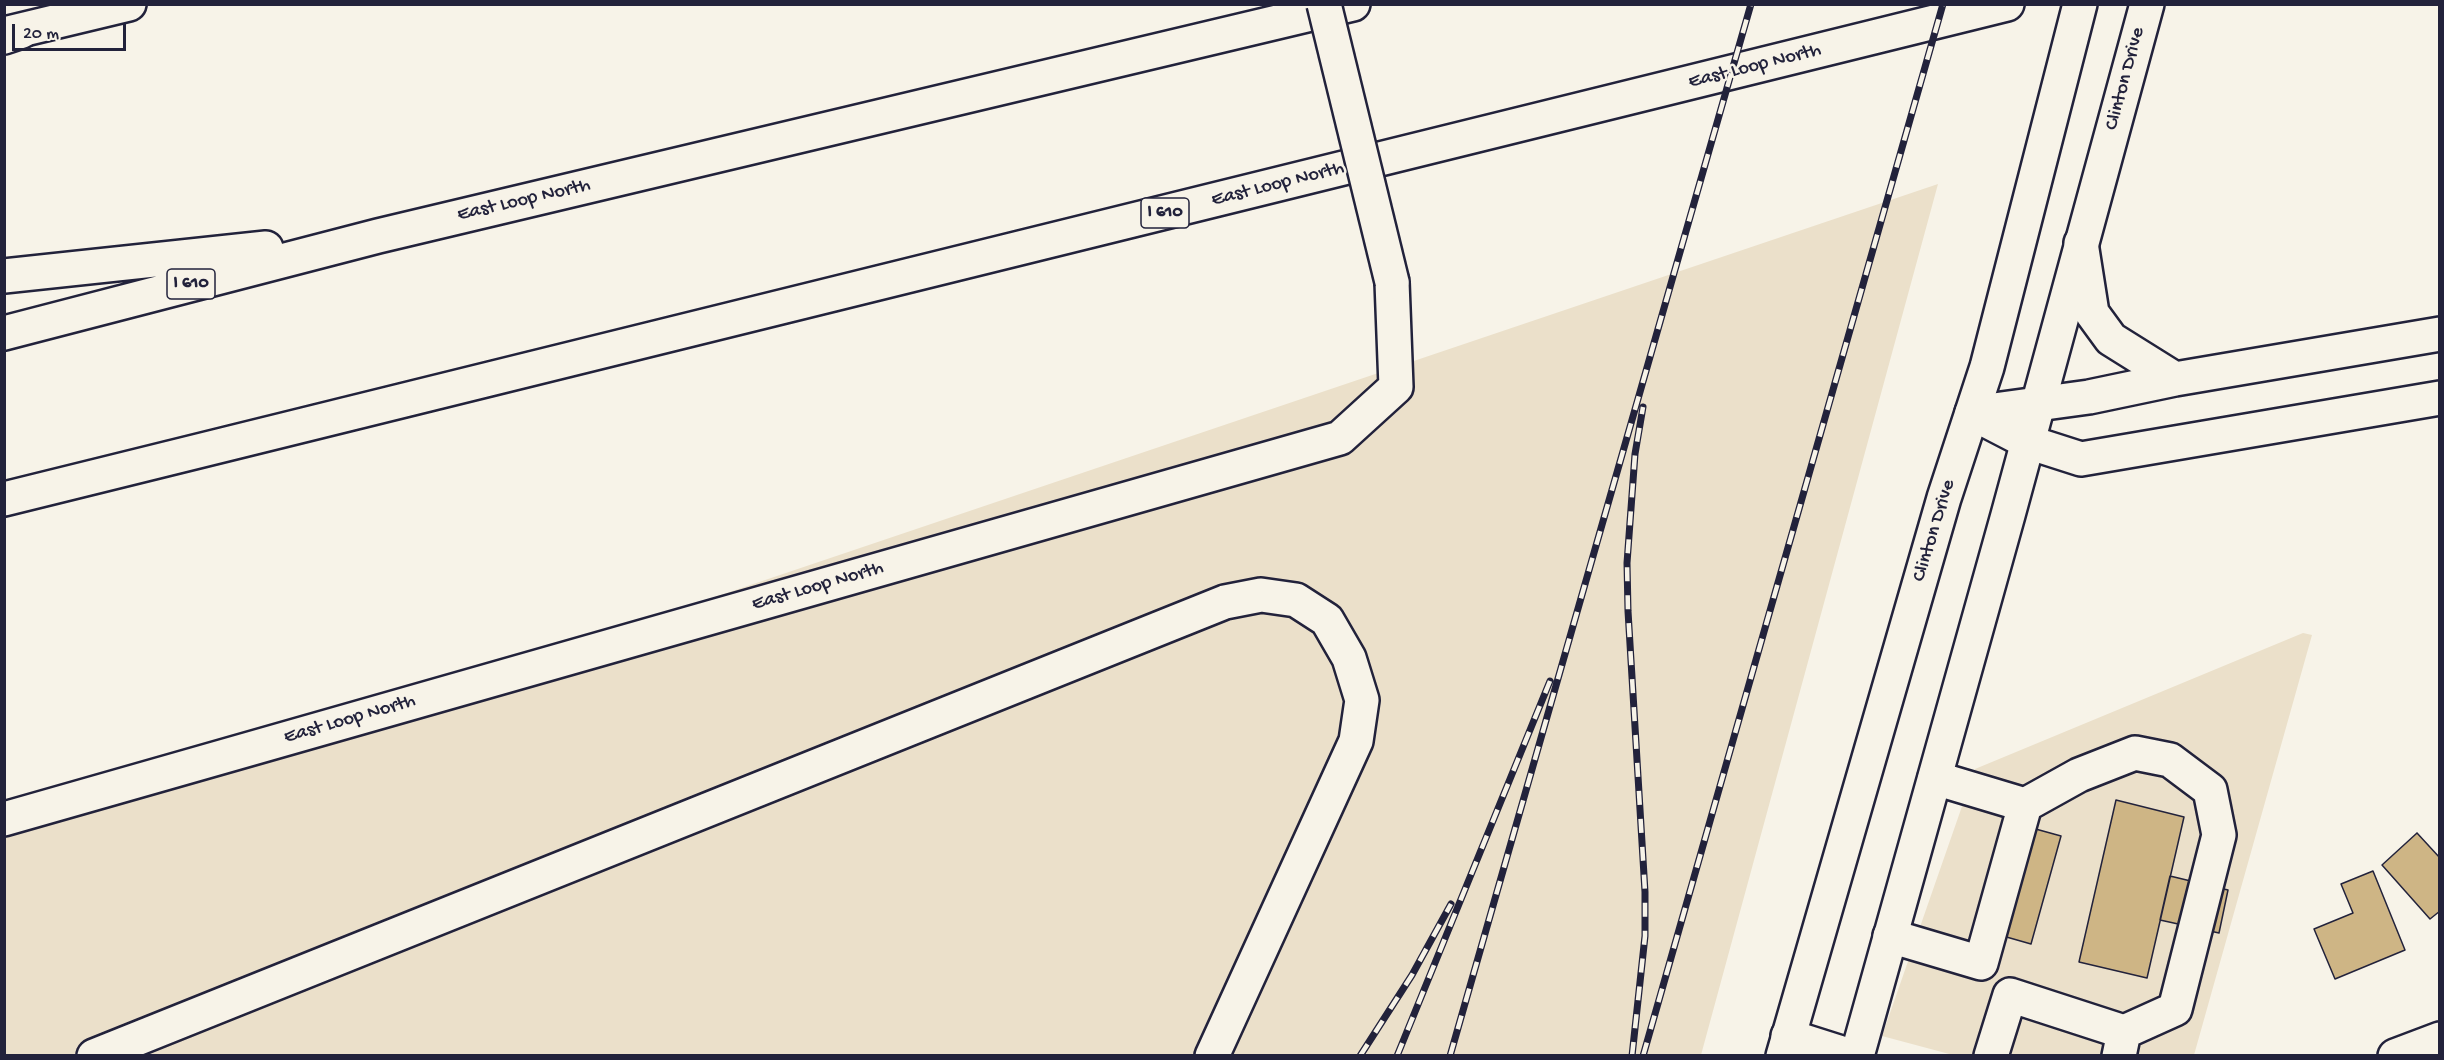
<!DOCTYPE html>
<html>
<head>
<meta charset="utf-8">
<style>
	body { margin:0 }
	#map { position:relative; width:2444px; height:1060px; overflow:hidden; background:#f7f3e8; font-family:"Gochi Hand",sans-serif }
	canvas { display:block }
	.frame { position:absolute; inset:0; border:6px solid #22223b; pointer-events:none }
	.scale { position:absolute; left:12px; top:24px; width:114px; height:27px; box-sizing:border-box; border:3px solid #22223b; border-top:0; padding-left:8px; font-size:18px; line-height:21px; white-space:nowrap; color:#22223b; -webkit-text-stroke:4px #f7f3e8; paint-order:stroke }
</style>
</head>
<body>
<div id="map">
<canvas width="2444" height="1060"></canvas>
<div class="frame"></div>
<div class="scale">20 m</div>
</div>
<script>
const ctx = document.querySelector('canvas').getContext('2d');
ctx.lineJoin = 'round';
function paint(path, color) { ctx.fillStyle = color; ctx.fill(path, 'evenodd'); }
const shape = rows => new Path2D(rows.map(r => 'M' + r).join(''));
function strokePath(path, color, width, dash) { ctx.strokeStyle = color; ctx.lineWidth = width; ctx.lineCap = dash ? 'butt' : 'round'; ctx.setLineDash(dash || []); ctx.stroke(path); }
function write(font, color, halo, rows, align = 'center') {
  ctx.font = font + ' "Gochi Hand",sans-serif'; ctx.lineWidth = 5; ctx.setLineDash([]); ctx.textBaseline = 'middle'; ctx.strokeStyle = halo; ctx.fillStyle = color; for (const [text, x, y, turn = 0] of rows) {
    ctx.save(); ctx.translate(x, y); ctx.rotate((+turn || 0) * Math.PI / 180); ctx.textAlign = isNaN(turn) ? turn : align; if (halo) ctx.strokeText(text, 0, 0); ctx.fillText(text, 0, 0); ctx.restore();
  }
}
paint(shape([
	[1938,184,1701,1055,5,1055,4,837],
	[2303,633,2312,635,2194,1055,1953,1055,1882,1036,1975,769]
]), '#ebe0ca');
const building = shape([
	[2116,800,2184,817,2147,978,2079,962,2116,800],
	[2032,828,2061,836,2031,944,2003,936,2032,828],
	[2417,833,2440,858,2440,911,2430,919,2382,865,2417,833],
	[2373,871,2405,950,2335,979,2314,929,2353,913,2341,884,2373,871],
	[2170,876,2228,890,2219,933,2160,920,2170,876]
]);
paint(building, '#ceb585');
strokePath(building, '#22223b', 1.5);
const minor = shape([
	[2025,805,2079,775,2135,753,2170,760,2210,790,2219,835,2175,1009,2124,1032],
	[1890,936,1981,963,2025,805,1935,778],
	[1788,1036,1851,1056],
	[94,1056,1225,602,1261,595,1296,600,1327,620,1349,658,1362,700,1356,741,1212,1056],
	[1991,1056,2010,995,2124,1032,2119,1056],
	[2395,1056,2440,1039]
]);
const major = shape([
	[4,34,129,4],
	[4,819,1340,438,1396,387,1392,282],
	[1783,1056,1944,498,1987,367,2080,4],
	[1857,1056,2008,515,2147,4]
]);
const highway = shape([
	[4,37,22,31],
	[2081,243,2092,313,2111,339,2175,379],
	[4,276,266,248],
	[4,333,378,236,1353,4],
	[1972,413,2028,442,2081,459,2440,398],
	[1972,413,2089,397,2175,379,2440,334],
	[4,499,2007,4]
]);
strokePath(minor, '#22223b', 38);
strokePath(major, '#22223b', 38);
strokePath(highway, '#22223b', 38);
strokePath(minor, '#f7f3e8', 33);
strokePath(major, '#f7f3e8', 33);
strokePath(highway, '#f7f3e8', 33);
const rail = shape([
	[1360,1056,1412,975,1451,904],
	[1397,1056,1550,681],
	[1450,1056,1751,4],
	[1632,1056,1645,936,1645,892,1628,611,1627,563,1635,454,1643,407],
	[1643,1056,1943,4]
]);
strokePath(rail, '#22223b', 7);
strokePath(rail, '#f7f3e8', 4.5, [14]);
const majorBridge = shape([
	[1324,4,1392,282]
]);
strokePath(majorBridge, '#22223b', 38, []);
strokePath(majorBridge, '#f7f3e8', 33);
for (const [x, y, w] of [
	[1165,213,48],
	[191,284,48]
]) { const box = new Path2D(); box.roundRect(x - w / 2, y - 15, w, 30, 4.5); ctx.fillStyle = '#f7f3e8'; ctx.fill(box); strokePath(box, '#22223b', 1.5); }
write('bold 18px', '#22223b', null, [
	["I 610",1165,213],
	["I 610",191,284]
]);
write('20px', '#22223b', '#f7f3e8', [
	["East Loop North",1755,67,-14],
	["Clinton Drive",2126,79,-75],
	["East Loop North",1278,185,-14],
	["East Loop North",524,201,-13],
	["Clinton Drive",1935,531,-73],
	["East Loop North",818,587,-16],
	["East Loop North",350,720,-16]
]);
</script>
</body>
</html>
